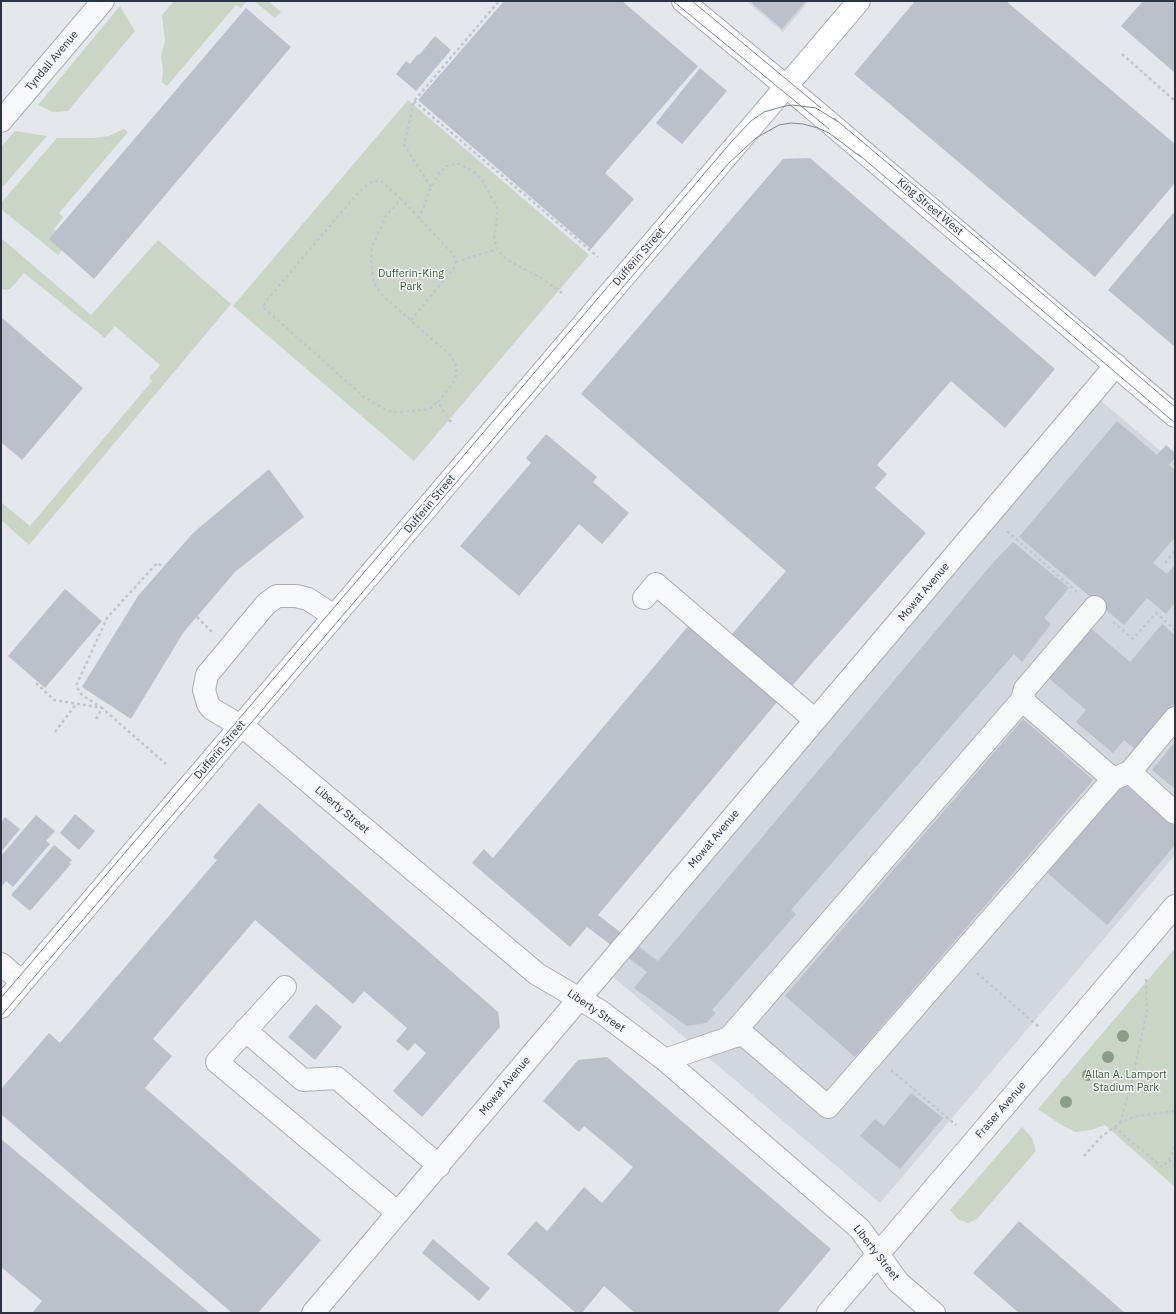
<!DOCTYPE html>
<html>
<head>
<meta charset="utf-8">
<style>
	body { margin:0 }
	#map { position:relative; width:1176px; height:1314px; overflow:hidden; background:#e4e7ec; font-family:"IBM Plex Sans",sans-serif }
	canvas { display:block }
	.frame { position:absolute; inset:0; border:2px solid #2b3445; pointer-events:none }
</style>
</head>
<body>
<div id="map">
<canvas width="1176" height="1314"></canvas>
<div class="frame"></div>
</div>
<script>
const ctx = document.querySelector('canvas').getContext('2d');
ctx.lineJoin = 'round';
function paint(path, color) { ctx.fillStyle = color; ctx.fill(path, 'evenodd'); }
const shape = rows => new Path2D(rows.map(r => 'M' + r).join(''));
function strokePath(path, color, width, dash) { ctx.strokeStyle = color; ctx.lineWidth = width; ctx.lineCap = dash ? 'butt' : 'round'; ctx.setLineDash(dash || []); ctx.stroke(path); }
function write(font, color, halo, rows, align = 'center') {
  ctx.font = font + ' "IBM Plex Sans",sans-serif'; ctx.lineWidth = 3; ctx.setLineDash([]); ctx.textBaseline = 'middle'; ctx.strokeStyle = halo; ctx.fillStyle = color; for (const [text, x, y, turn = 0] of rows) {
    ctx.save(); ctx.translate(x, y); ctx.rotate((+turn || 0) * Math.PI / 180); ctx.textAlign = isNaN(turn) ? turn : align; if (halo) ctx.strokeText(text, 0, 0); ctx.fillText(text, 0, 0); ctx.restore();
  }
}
paint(shape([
	[746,1,809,1,783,32],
	[1100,400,1175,463,1175,855,880,1203,612,976]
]), '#d2d6de');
paint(shape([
	[174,1,247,1,241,8,236,5,167,86,162,82,163,70,161,55,165,41,162,15],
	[254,1,268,1,281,12,275,18],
	[120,6,135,31,68,111,53,112,38,105],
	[408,100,589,255,414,461,233,306],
	[124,129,128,132,59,213,63,217,54,229,69,243,58,255,1,209,1,203,57,138,93,138,109,136],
	[15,131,47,136,1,189,1,147],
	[1,238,91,315,158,240,231,304,29,545,1,520,1,502,30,526,152,381,149,378,160,365,115,326,105,338,24,273,10,289,5,290,1,288],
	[1175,948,1175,1187,1105,1125,1091,1130,1075,1132,1060,1124,1038,1109],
	[1022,1127,1032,1138,1036,1151,977,1219,968,1223,958,1219,950,1210]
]), '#c9d6c5');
paint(shape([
	[504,1,622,1,698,66,605,173,634,199,591,249,418,100],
	[754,1,806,1,782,29,752,3],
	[915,1,1006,1,1175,144,1175,183,1095,277,854,74],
	[1143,1,1173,1,1175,3,1175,73,1121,26],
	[246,8,291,47,94,279,49,239],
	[435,36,451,50,416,91,396,74,406,61,410,64,418,54,419,55],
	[700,68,727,91,682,144,656,123],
	[810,158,1055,369,1005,428,951,381,877,465,887,474,875,488,926,533,792,686,732,634,786,571,581,394,783,159],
	[1175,211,1175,347,1108,290],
	[1,317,83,388,22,460,1,442],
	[1117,421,1157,455,1166,445,1175,453,1175,458,1169,465,1175,470,1175,537,1153,563,1167,574,1175,565,1175,603,1166,614,1147,598,1124,625,1019,537],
	[546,434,597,477,593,482,629,513,602,544,579,524,519,596,460,546,531,463,526,458],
	[269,469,304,517,235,572,183,633,131,719,82,687,138,596,193,533],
	[1013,542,1069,588,1044,618,1051,624,1022,662,1014,654,791,910,796,914,712,1010,716,1013,706,1023,687,1026,634,988,647,972,587,927,570,947,472,863,484,849,493,858,689,625,778,701,598,915,658,961,991,565],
	[65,589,102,621,45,688,8,656],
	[1162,624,1175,635,1175,703,1135,749,1124,740,1113,753,1076,722,1086,710,1045,675,1087,625,1130,662],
	[1023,719,1093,780,855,1057,785,996],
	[1175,742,1175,789,1152,770],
	[1120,780,1175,827,1175,845,1107,925,1044,870],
	[259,803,498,1012,500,1027,422,1117,393,1091,426,1053,415,1043,408,1051,396,1041,407,1028,364,991,353,1004,255,920,153,1039,172,1056,145,1088,321,1240,258,1313,232,1313,1,1114,1,1089,49,1033,60,1043,217,860,213,857],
	[75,814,95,831,79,850,60,833],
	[36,815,55,831,46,841,50,844,13,887,6,881,1,887,1,856],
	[5,817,20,829,1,852,1,822],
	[54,845,72,860,69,863,71,864,30,911,11,895],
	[316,1004,342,1027,315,1060,288,1037],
	[607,1057,831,1249,777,1313,635,1313,604,1286,582,1313,576,1313,507,1254,536,1221,547,1231,584,1187,602,1203,633,1167,584,1126,579,1132,543,1101,578,1060],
	[911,1093,943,1118,900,1169,860,1136,875,1119,884,1126],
	[1,1139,210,1313,32,1313,42,1301,1,1267],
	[1019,1221,1125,1313,1019,1313,973,1273],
	[433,1239,490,1288,479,1301,422,1253]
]), '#bbc0ca');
const minor = shape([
	[1,121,103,1],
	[644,598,656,584,815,720],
	[334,616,308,599,296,596,277,596,266,604,207,675,204,690,208,704,212,709,246,729,537,974,600,1011,665,1060,860,1229,898,1282,934,1313],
	[1022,700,1113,779],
	[1130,772,1175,718],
	[1,964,22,982],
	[285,987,217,1062,398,1213],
	[245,1030,303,1080,337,1078,439,1166],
	[729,1038,743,1034,828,1107,1113,779,1130,772,1175,813],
	[665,1060,729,1038,1022,700,1025,689,1095,607],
	[313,1313,1116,365],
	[828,1313,1175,906]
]);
const major = shape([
	[683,1,812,108,1175,416],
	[1,1007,859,1]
]);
strokePath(minor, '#a9aeb7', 24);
strokePath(major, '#a3abb8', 24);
strokePath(shape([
	[1122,54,1175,101],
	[414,101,598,257],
	[431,187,404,145,414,101,499,1],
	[401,199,381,181,373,181,367,185,357,194,266,301,263,307,364,397,381,407,391,412,402,412,429,409,438,402],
	[419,219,431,187,439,173,447,166,457,163,473,171,482,180,498,209,494,239,497,249,506,259,541,278,565,295],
	[456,262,497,249],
	[411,320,454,268,456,262,453,254,401,199,386,216,372,247,371,261,374,283,382,295,450,355,457,367,455,380,438,402,449,420,454,424],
	[1007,531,1077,592],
	[1165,563,1175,551],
	[197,617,212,632],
	[1113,622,1133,639,1156,613,1175,630],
	[36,683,54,700,102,708,166,764],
	[96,719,102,708,82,695,76,686,107,618,157,563,163,567],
	[55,732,76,704],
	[977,973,1040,1028],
	[891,1070,956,1125],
	[1120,1123,1131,1084,1147,1012,1146,979],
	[1114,1127,1162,1167,1169,1160,1175,1145],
	[1084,1156,1101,1137,1123,1121,1137,1116,1175,1111],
	[1169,1160,1175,1165]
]), '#c2c5cb', 2.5, [3, 3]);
strokePath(minor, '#f7f8fa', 22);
strokePath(major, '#fff', 22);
strokePath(shape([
	[673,1,829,129],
	[692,1,821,108],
	[834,118,977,238,1175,407],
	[858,154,1175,423],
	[1,998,732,141,751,121,764,112,785,106,793,105,816,108,837,121],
	[1,1016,728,164,756,138,779,125,791,123,803,124,818,128,829,133,861,157]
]), '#7d8696', 1);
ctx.fillStyle = '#899d89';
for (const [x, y] of [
	[1123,1036],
	[1108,1057],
	[1088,1075],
	[1066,1102]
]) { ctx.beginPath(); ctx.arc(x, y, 6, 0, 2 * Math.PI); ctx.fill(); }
write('11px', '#2b3445', '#f4f6f9', [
	["Tyndall Avenue",52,61,-50],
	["King Street West",930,207,40],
	["Dufferin Street",639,257,-49],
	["Dufferin Street",430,504,-50],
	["Mowat Avenue",924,592,-50],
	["Dufferin Street",220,750,-50],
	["Liberty Street",342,810,40],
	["Mowat Avenue",714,839,-50],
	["Liberty Street",596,1011,34],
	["Mowat Avenue",505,1086,-50],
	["Fraser Avenue",1001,1110,-49],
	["Liberty Street",876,1253,52]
]);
write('11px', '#3f6138', '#f4f6f9', [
	["Dufferin-King",411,274],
	["Park",411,287],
	["Allan A. Lamport",1126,1075],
	["Stadium Park",1126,1088]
]);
</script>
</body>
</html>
